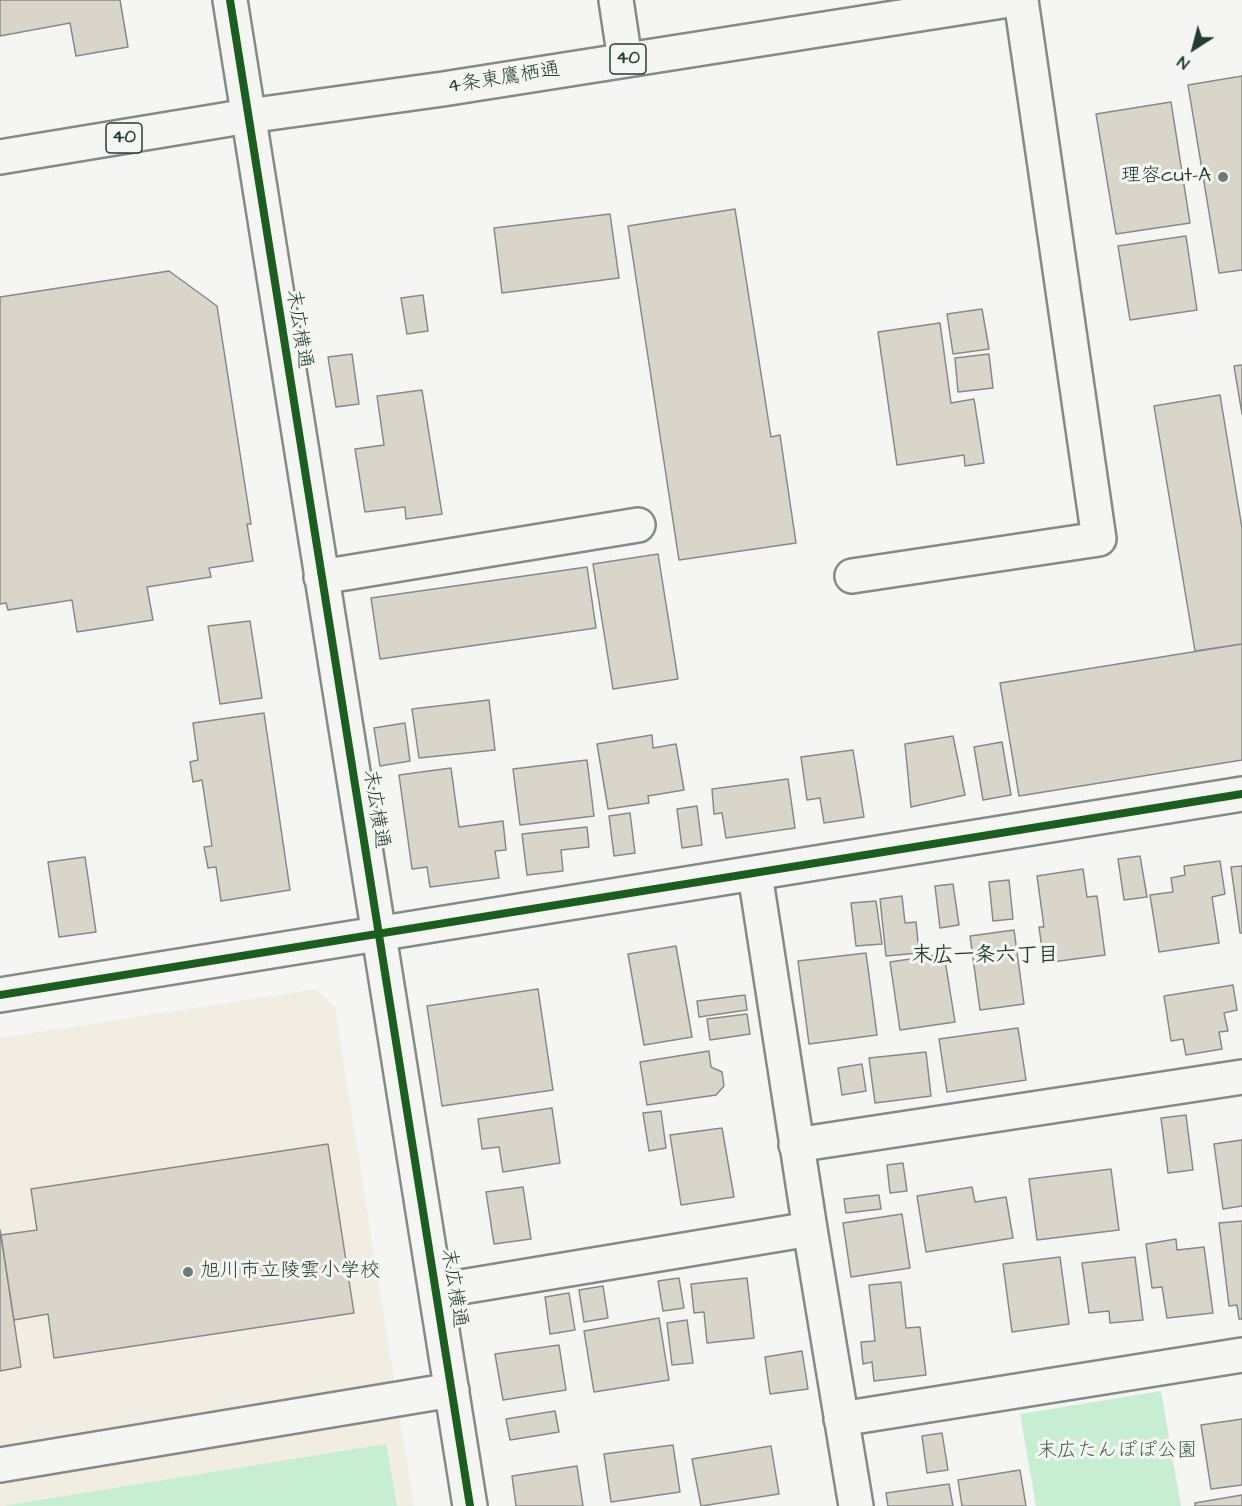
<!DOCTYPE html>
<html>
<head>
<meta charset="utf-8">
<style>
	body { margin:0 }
	#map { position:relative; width:1242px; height:1506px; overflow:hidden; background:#f5f5f3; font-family:"Architects Daughter",sans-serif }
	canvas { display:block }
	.north { position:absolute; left:1164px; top:18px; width:60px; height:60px; -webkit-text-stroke:4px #f6f6f2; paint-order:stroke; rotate:216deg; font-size:16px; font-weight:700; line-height:24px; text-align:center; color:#1f3d34 }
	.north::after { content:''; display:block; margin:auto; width:21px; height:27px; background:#1f3d34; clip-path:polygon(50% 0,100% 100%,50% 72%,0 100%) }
</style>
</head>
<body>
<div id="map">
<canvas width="1242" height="1506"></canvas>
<div class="north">N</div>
</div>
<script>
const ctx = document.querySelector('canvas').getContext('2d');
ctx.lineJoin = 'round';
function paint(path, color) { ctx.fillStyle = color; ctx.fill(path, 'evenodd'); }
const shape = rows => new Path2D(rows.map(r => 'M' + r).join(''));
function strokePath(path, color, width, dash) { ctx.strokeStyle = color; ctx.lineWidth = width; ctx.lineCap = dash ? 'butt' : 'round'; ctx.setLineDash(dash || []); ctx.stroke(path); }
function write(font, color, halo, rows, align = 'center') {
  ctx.font = font + ' "Architects Daughter","Klee One",sans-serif'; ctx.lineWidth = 6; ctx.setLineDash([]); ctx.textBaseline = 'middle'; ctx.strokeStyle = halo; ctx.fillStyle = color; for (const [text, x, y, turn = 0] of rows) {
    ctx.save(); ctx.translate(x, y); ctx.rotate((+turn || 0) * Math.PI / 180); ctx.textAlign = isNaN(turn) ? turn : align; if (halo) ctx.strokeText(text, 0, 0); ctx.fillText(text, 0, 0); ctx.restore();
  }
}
paint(shape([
	[316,989,335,1008,414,1506,0,1506,0,1038]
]), '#f1ede2');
paint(shape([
	[1161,1391,1181,1506,1036,1506,1020,1414],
	[386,1444,397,1506,3,1506]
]), '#c7eed2');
const building = shape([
	[0,0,120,0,128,47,76,56,70,23,0,36,0,0],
	[1242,76,1242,270,1219,273,1188,85,1242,76],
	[1171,102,1190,223,1116,234,1096,114,1171,102],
	[735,209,771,437,780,435,796,543,679,560,628,226,735,209],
	[610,214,619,278,502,293,494,228,610,214],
	[1186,236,1197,310,1130,320,1118,246,1186,236],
	[169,271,217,306,251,524,247,524,253,561,209,568,211,577,147,587,153,620,77,632,72,600,8,610,6,603,0,604,0,297,169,271],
	[423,295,428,331,407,334,401,298,423,295],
	[982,309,989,349,953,354,947,314,982,309],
	[940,323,951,403,974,399,984,463,965,466,964,455,897,465,878,332,940,323],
	[352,354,359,404,336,407,328,357,352,354],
	[989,354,993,388,958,392,955,358,989,354],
	[1242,365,1242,414,1234,366,1242,365],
	[422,390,442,514,406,519,405,507,365,512,355,449,384,445,377,396,422,390],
	[1220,395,1242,528,1242,644,1195,651,1154,406,1220,395],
	[658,554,678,679,613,689,593,564,658,554],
	[587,567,596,628,380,659,371,598,587,567],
	[250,621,262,698,220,704,208,626,250,621],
	[1242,644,1242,760,1019,796,1000,683,1242,644],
	[489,700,495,750,419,758,412,709,489,700],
	[264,713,290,890,221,901,216,867,208,868,204,847,212,846,202,780,193,782,190,762,198,760,193,723,264,713],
	[405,723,410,761,380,766,374,728,405,723],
	[652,735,653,748,676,744,684,790,648,796,649,803,608,809,597,744,652,735],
	[953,736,965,795,911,807,905,744,953,736],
	[1002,742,1011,795,983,800,974,747,1002,742],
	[853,750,864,817,824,823,820,798,807,800,801,757,853,750],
	[587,760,594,816,520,825,513,769,587,760],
	[451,768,459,827,503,821,506,850,495,851,499,878,430,887,427,867,412,869,399,775,451,768],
	[788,779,795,828,726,838,722,813,714,814,712,789,788,779],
	[697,806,702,845,682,848,677,809,697,806],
	[630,813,635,853,614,856,609,816,630,813],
	[587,827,589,847,561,850,563,871,527,875,522,834,587,827],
	[1140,856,1147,897,1124,900,1118,859,1140,856],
	[85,857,96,932,59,937,48,862,85,857],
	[1220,861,1225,894,1212,897,1219,943,1159,952,1150,895,1173,892,1171,878,1185,875,1184,866,1220,861],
	[1242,866,1242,933,1240,933,1231,867,1242,866],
	[1083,869,1087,897,1097,896,1105,955,1044,963,1039,927,1044,927,1037,876,1083,869],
	[1009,880,1013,919,993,921,989,882,1009,880],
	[953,884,959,925,940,928,935,886,953,884],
	[902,896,905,923,916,922,919,953,886,956,880,899,902,896],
	[876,901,882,944,856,946,851,903,876,901],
	[1014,930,1024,1004,980,1010,970,936,1014,930],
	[676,946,692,1037,644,1045,628,954,676,946],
	[866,953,877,1035,809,1044,798,961,866,953],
	[944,954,955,1022,900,1030,890,962,944,954],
	[1233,985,1237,1010,1224,1013,1228,1031,1219,1032,1222,1049,1186,1055,1183,1039,1171,1041,1164,996,1233,985],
	[538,989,553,1090,442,1106,427,1006,538,989],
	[745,995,747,1010,699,1017,697,1001,745,995],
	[747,1014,750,1034,710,1040,707,1019,747,1014],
	[1018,1028,1026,1080,947,1092,939,1039,1018,1028],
	[709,1051,711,1067,722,1072,724,1086,716,1095,647,1105,640,1062,709,1051],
	[926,1052,931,1096,875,1103,869,1058,926,1052],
	[862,1064,866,1091,842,1095,838,1068,862,1064],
	[552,1108,560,1163,503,1172,499,1147,482,1149,478,1119,552,1108],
	[661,1111,666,1148,649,1151,643,1113,661,1111],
	[1186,1115,1193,1170,1168,1173,1161,1118,1186,1115],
	[722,1128,734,1197,681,1205,670,1135,722,1128],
	[1242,1140,1242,1206,1223,1209,1214,1144,1242,1140],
	[328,1144,354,1313,54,1358,48,1314,14,1320,1,1235,37,1230,31,1189,328,1144],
	[903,1163,907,1191,890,1193,887,1165,903,1163],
	[1111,1169,1119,1230,1037,1240,1029,1179,1111,1169],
	[523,1187,531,1239,494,1244,486,1192,523,1187],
	[972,1187,975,1202,1006,1197,1013,1238,926,1252,917,1196,972,1187],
	[879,1195,881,1209,846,1213,844,1199,879,1195],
	[902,1214,910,1268,851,1277,843,1223,902,1214],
	[1242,1221,1242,1319,1239,1319,1237,1305,1229,1306,1219,1223,1242,1221],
	[0,1230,21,1367,0,1371,0,1230],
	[1176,1239,1177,1250,1204,1247,1213,1313,1167,1318,1162,1287,1152,1288,1146,1244,1176,1239],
	[1060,1257,1069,1324,1012,1332,1003,1264,1060,1257],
	[1135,1257,1143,1320,1110,1323,1109,1311,1089,1313,1082,1263,1135,1257],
	[679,1278,684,1308,663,1311,658,1281,679,1278],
	[747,1278,754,1338,707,1343,704,1312,694,1313,691,1284,747,1278],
	[901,1282,906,1328,920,1327,926,1375,874,1381,872,1362,863,1364,861,1342,875,1341,869,1285,901,1282],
	[603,1286,608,1318,584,1322,579,1290,603,1286],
	[569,1293,575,1330,550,1334,545,1297,569,1293],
	[659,1318,669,1380,594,1392,584,1331,659,1318],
	[687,1320,693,1363,672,1365,667,1323,687,1320],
	[559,1345,566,1390,503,1400,495,1354,559,1345],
	[802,1351,808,1389,770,1394,765,1357,802,1351],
	[555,1411,559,1432,510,1440,506,1419,555,1411],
	[1242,1419,1242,1485,1211,1489,1201,1425,1242,1419],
	[942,1433,948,1470,927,1473,922,1436,942,1433],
	[673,1445,680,1492,611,1502,604,1454,673,1445],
	[771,1446,779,1494,701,1506,692,1459,771,1446],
	[577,1466,583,1506,516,1506,512,1476,577,1466],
	[1020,1470,1026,1506,962,1506,958,1480,1020,1470],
	[949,1484,953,1506,888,1506,886,1493,949,1484],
	[1242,1495,1242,1506,1195,1506,1195,1503,1242,1495]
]);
paint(building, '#dad5ca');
strokePath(building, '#858a88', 1.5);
const minor = shape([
	[230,0,470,1506],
	[616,0,625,60],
	[852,576,1099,539,1021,0],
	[321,577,638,525],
	[755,874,810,1229,856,1506],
	[0,995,1242,794],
	[796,1145,1242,1077],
	[437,1291,810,1229],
	[841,1419,1242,1355],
	[0,1465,452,1390]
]);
const highway = shape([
	[0,157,248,116,443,89,1009,0]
]);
strokePath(minor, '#858a88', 38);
strokePath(highway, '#858a88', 38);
strokePath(minor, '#f5f5f3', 33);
strokePath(highway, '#f5f5f3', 33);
strokePath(shape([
	[230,0,470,1506],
	[0,995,1242,794]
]), '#1b5e20', 8);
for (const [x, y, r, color] of [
	[1223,177,6,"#6a7d77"],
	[188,1272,6,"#6a7d77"]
]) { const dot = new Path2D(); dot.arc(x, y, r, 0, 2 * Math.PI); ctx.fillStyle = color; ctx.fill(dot); strokePath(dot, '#f6f6f2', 2); }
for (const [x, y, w] of [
	[628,59,36],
	[124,138,36]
]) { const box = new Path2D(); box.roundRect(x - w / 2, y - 15, w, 30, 4.5); ctx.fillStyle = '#f6f6f2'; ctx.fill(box); strokePath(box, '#1f3d34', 1.5); }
write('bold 18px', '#1f3d34', null, [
	["40",628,59],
	["40",124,138]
]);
write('20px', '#1f3d34', '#f6f6f2', [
	["4条東鷹栖通",504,79,-9],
	["末広横通",298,329,81],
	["末広横通",375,809,81],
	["末広横通",453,1288,81]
]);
write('20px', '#1f3d34', '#f6f6f2', [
	["理容cut-A",1211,177],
	["旭川市立陵雲小学校",200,1272,"left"]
], 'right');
write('20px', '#395f4e', '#f6f6f2', [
	["末広たんぽぽ公園",1117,1452]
]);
write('bold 21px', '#1f3d34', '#f6f6f2', [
	["末広一条六丁目",985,957]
]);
</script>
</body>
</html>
